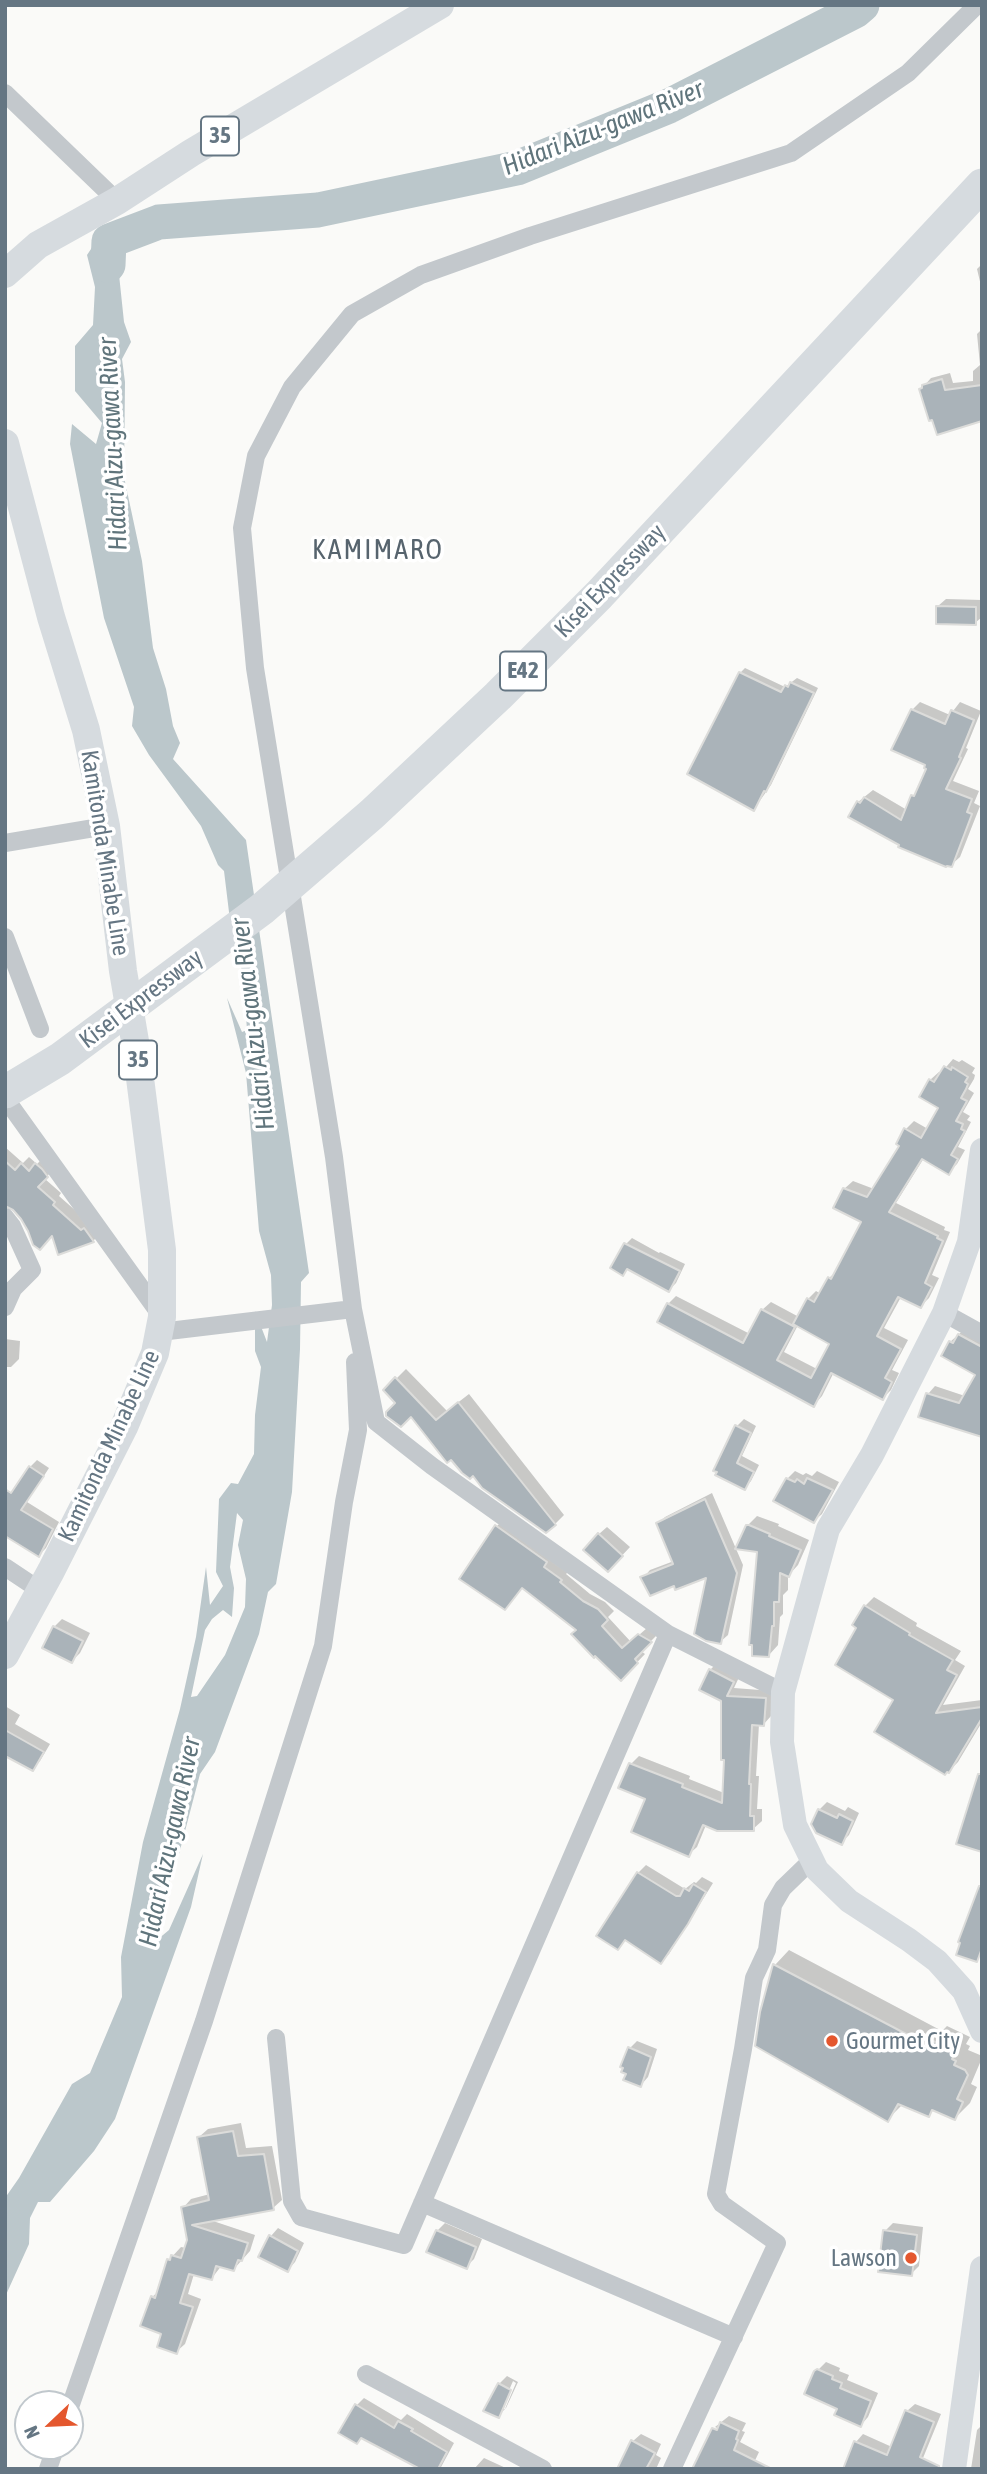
<!DOCTYPE html>
<html>
<head>
<meta charset="utf-8">
<style>
	body { margin:0 }
	#map { position:relative; width:987px; height:2474px; overflow:hidden; background:#fafaf8; font-family:"Asap Condensed",sans-serif }
	canvas { display:block }
	.frame { position:absolute; inset:0; border:7px solid #657683; pointer-events:none }
	.north { position:absolute; left:14px; top:2390px; width:70px; height:70px; box-sizing:border-box; background:#fff; border:2px solid #c1c8cd; border-radius:50%; rotate:247deg; font-size:19px; font-weight:700; line-height:28px; text-align:center; color:#657683 }
	.north::after { content:''; display:block; margin:auto; width:24px; height:32px; background:#e4572e; clip-path:polygon(50% 0,100% 100%,50% 72%,0 100%) }
</style>
</head>
<body>
<div id="map">
<canvas width="987" height="2474"></canvas>
<div class="frame"></div>
<div class="north">N</div>
</div>
<script>
const ctx = document.querySelector('canvas').getContext('2d');
ctx.lineJoin = 'round';
function paint(path, color) { ctx.fillStyle = color; ctx.fill(path, 'evenodd'); }
const shape = rows => new Path2D(rows.map(r => 'M' + r).join(''));
function strokePath(path, color, width, dash) { ctx.strokeStyle = color; ctx.lineWidth = width; ctx.lineCap = dash ? 'butt' : 'round'; ctx.setLineDash(dash || []); ctx.stroke(path); }
function write(font, color, halo, rows, align = 'center') {
  ctx.font = font + ' "Asap Condensed",sans-serif'; ctx.lineWidth = 7; ctx.setLineDash([]); ctx.textBaseline = 'middle'; ctx.strokeStyle = halo; ctx.fillStyle = color; for (const [text, x, y, turn = 0] of rows) {
    ctx.save(); ctx.translate(x, y); ctx.rotate((+turn || 0) * Math.PI / 180); ctx.textAlign = isNaN(turn) ? turn : align; if (halo) ctx.strokeText(text, 0, 0); ctx.fillText(text, 0, 0); ctx.restore();
  }
}
paint(shape([
	[151,231,130,241,119,252,118,265,124,322,131,342,122,359,125,382,124,477,142,561,153,648,166,689,173,726,180,743,173,759,246,840,309,1273,301,1282,300,1349,292,1492,276,1584,268,1592,259,1634,215,1752,200,1774,174,1873,164,1892,157,1940,169,1930,203,1854,191,1907,115,2119,94,2151,50,2202,38,2202,30,2218,29,2244,5,2297,5,2198,19,2178,72,2084,90,2073,122,1997,121,1957,143,1842,180,1709,196,1637,206,1567,210,1605,223,1586,216,1572,219,1499,231,1483,238,1484,254,1454,255,1415,261,1367,255,1351,255,1311,267,1342,272,1305,271,1275,259,1231,246,1073,227,998,242,1032,247,1030,243,973,233,945,224,871,218,865,201,826,149,755,132,726,134,707,104,618,70,444,72,424,96,444,102,423,75,391,75,346,93,325,95,287,87,255,101,234],
	[237,1513,243,1520,238,1545,246,1579,245,1607,225,1655,197,1696,191,1697,205,1630,212,1619,223,1610,232,1617,234,1588,230,1567]
]), '#bbc7cb');
paint(shape([
	[982,264,982,290,977,269],
	[982,329,982,425,981,420,924,386,931,378,950,373,953,383,973,381,973,371,980,365,977,334],
	[946,599,982,600,982,617,975,623,938,606],
	[745,668,785,687,797,678,818,688,771,785,754,809,740,673],
	[920,702,950,715,960,702,981,711,966,748,968,749,953,781,979,791,974,803,980,806,960,857,951,865,858,802,873,790,907,810,929,768,912,710],
	[953,1059,959,1062,962,1060,975,1068,972,1073,975,1075,974,1079,968,1089,974,1093,963,1112,970,1116,967,1120,971,1122,958,1147,965,1150,957,1164,949,1172,924,1158,896,1203,945,1227,944,1230,950,1232,932,1275,939,1278,929,1298,921,1306,901,1297,884,1328,908,1340,892,1370,899,1373,891,1390,883,1398,834,1372,822,1396,814,1405,668,1304,676,1296,750,1334,762,1310,771,1302,799,1317,808,1299,816,1291,821,1294,829,1278,838,1270,864,1222,844,1189,853,1181,874,1189,901,1145,906,1129,914,1121,928,1129,940,1107,930,1080,939,1072,941,1073],
	[798,1325,831,1343,817,1369,784,1352],
	[5,1147,23,1163,29,1157,37,1164,44,1157,54,1168,45,1179,61,1193,59,1196,101,1233,93,1241,59,1252,53,1234,30,1230,5,1197],
	[632,1238,659,1253,660,1252,685,1264,676,1283,669,1290,628,1268,623,1274,626,1244],
	[967,1327,982,1336,982,1436,920,1416,928,1394,935,1386,965,1396,978,1374,950,1342],
	[5,1339,20,1341,19,1359,11,1367,5,1367],
	[406,1369,447,1411,469,1394,564,1515,555,1524,473,1474,385,1390],
	[744,1419,756,1426,742,1456,759,1465,751,1481,745,1488,717,1475,737,1426],
	[37,1460,49,1468,27,1502,59,1522,46,1548,39,1555,8,1536,30,1467],
	[795,1471,803,1475,806,1473,812,1476,817,1471,839,1482,822,1514,814,1521,787,1479],
	[712,1493,743,1565,728,1635,720,1642,708,1575,675,1584,643,1578,650,1570,674,1561,658,1524,665,1517],
	[757,1516,779,1524,778,1526,809,1540,798,1565,788,1576,788,1590,783,1595,783,1614,780,1617,778,1645,769,1655,758,1551,747,1526],
	[504,1519,568,1572,566,1574,590,1594,605,1602,614,1611,608,1617,631,1642,647,1628,658,1634,641,1651,645,1654,621,1679,578,1630,523,1587,505,1608,497,1526],
	[607,1527,630,1547,616,1562,599,1534],
	[874,1597,917,1623,916,1626,961,1651,955,1660,965,1666,943,1705,982,1700,982,1722,958,1762,949,1771,895,1700,858,1627,865,1606],
	[62,1619,90,1633,80,1653,72,1661,44,1647,54,1627],
	[718,1662,741,1673,734,1688,773,1691,771,1716,763,1725,759,1724,756,1776,759,1776,757,1809,762,1809,762,1821,753,1829,706,1825,697,1847,688,1855,647,1799,631,1764,639,1756,690,1776,689,1779,724,1793,725,1759,723,1700,710,1670],
	[5,1706,20,1715,15,1724,50,1744,40,1761,32,1769,5,1755],
	[827,1802,845,1811,848,1807,859,1813,849,1835,841,1843,819,1810],
	[646,1865,685,1889,694,1882,696,1883,702,1877,713,1883,669,1954,661,1961,626,1939,618,1947,638,1873],
	[789,1950,942,2031,947,2026,970,2037,966,2044,970,2046,968,2050,980,2055,982,2058,971,2084,977,2087,970,2103,955,2118,935,2109,928,2115,903,2104,888,2119,775,1965],
	[637,2041,657,2049,648,2077,641,2085,630,2048],
	[241,2123,246,2148,272,2146,282,2200,273,2208,210,2220,255,2235,250,2251,234,2269,222,2265,212,2278,194,2274,188,2294,201,2299,185,2344,176,2352,164,2333,152,2297,159,2291,169,2260,181,2247,186,2248,189,2240,183,2208,191,2199,210,2194,199,2137,208,2129],
	[445,2223,482,2239,474,2259,466,2267,437,2231],
	[893,2223,923,2227,919,2266,911,2274,885,2231],
	[278,2228,304,2243,295,2262,288,2270,261,2256,271,2236],
	[826,2362,840,2368,839,2371,849,2375,847,2380,878,2393,868,2417,861,2425,839,2408,816,2372],
	[507,2376,518,2382,506,2408,498,2416,499,2384],
	[513,2381,516,2383,505,2409,501,2409],
	[364,2398,401,2420,407,2414,454,2443,440,2469,416,2469,418,2466,356,2406],
	[915,2404,941,2414,923,2458,916,2466,909,2469,856,2442,863,2434,892,2447,907,2411],
	[729,2416,746,2423,742,2431,745,2432,740,2442,759,2452,751,2469,694,2469,714,2429,726,2432,715,2427],
	[982,2425,982,2469,971,2469,977,2430],
	[641,2434,661,2444,656,2455,661,2458,656,2469,618,2469,633,2441],
	[484,2458,508,2469,474,2469]
]), '#0003');
strokePath(shape([
	[108,265,109,241,159,222,318,210,517,168,669,106,855,11,862,5]
]), '#bbc7cb', 35);
const building = shape([
	[942,379,945,390,982,385,982,421,937,435,932,420,929,421,919,389,922,388,922,385,942,379],
	[936,606,976,607,976,625,936,624,936,606],
	[739,672,781,692,785,685,788,687,790,682,814,693,766,792,764,791,754,811,687,774,739,672],
	[911,709,945,724,951,710,974,720,959,757,961,758,946,789,972,799,967,812,972,814,952,867,947,866,946,867,898,847,899,845,848,817,857,801,860,803,864,797,901,820,911,795,914,796,926,769,924,768,925,765,891,750,911,709],
	[944,1066,951,1070,952,1067,968,1077,965,1082,968,1084,966,1089,961,1098,967,1101,956,1121,963,1124,961,1129,965,1131,951,1155,958,1159,949,1175,922,1159,889,1212,938,1236,937,1238,943,1241,925,1283,932,1287,921,1308,898,1297,877,1336,901,1349,885,1378,892,1382,883,1400,831,1373,814,1407,657,1322,667,1303,743,1343,761,1309,795,1327,777,1360,811,1378,829,1344,793,1324,807,1298,814,1302,828,1277,831,1279,861,1222,833,1208,843,1188,867,1197,899,1146,896,1144,904,1128,921,1138,938,1108,919,1097,929,1079,934,1082,944,1066],
	[5,1161,15,1170,21,1163,29,1171,35,1163,42,1169,48,1177,38,1187,55,1202,53,1205,81,1230,84,1228,94,1242,58,1255,52,1236,40,1250,33,1245,28,1231,21,1219,13,1210,5,1206,5,1161],
	[624,1243,680,1271,669,1292,627,1269,623,1276,610,1268,624,1243],
	[958,1334,982,1347,982,1437,918,1417,926,1393,959,1403,975,1375,941,1356,949,1341,953,1343,958,1334],
	[395,1377,436,1420,458,1402,556,1525,546,1533,482,1488,473,1476,470,1479,462,1473,451,1460,447,1463,411,1417,401,1427,386,1416,386,1412,395,1403,383,1390,395,1377],
	[735,1425,751,1433,737,1463,754,1472,745,1490,715,1475,717,1472,713,1471,735,1425],
	[29,1466,44,1476,21,1510,53,1529,39,1557,5,1536,5,1489,11,1493,29,1466],
	[786,1478,795,1482,797,1479,804,1484,807,1478,833,1490,814,1523,773,1501,786,1478],
	[705,1499,737,1573,721,1644,706,1641,694,1634,706,1578,675,1590,674,1586,650,1596,640,1577,673,1564,656,1523,705,1499],
	[495,1525,547,1562,544,1567,562,1580,560,1582,583,1601,598,1609,608,1620,602,1626,622,1648,638,1634,652,1642,635,1659,638,1663,621,1681,595,1656,594,1658,571,1634,576,1630,522,1588,505,1610,459,1579,495,1525],
	[746,1525,749,1525,770,1534,769,1536,801,1550,789,1577,780,1573,779,1602,774,1602,774,1626,772,1626,769,1657,752,1656,752,1645,749,1645,757,1552,735,1549,746,1525],
	[598,1533,623,1556,608,1572,583,1550,598,1533],
	[864,1605,910,1633,909,1635,953,1660,947,1670,957,1675,936,1713,982,1707,982,1718,949,1773,947,1772,945,1775,874,1732,893,1700,835,1665,856,1628,852,1625,864,1605],
	[53,1626,83,1641,72,1663,42,1648,53,1626],
	[709,1669,734,1682,727,1696,766,1698,764,1726,752,1725,749,1784,751,1784,750,1816,754,1816,754,1831,717,1831,703,1825,689,1857,631,1832,645,1799,618,1788,629,1763,683,1784,682,1787,722,1803,724,1760,721,1760,721,1701,699,1690,709,1669],
	[5,1730,44,1752,33,1771,5,1756,5,1730],
	[978,1774,982,1774,982,1852,956,1844,978,1774],
	[818,1809,837,1818,839,1814,853,1821,842,1845,816,1833,811,1824,818,1809],
	[637,1872,676,1896,680,1896,684,1888,689,1891,693,1884,706,1892,688,1924,661,1964,625,1940,618,1950,596,1936,637,1872],
	[979,1886,982,1886,982,1948,977,1962,956,1955,960,1943,958,1942,979,1886],
	[773,1964,929,2046,931,2040,956,2052,952,2059,956,2061,954,2065,965,2070,968,2075,957,2099,963,2102,955,2120,932,2110,929,2117,898,2104,888,2122,755,2046,760,2012,773,1964],
	[628,2047,651,2057,641,2087,623,2080,626,2074,621,2072,623,2068,620,2067,628,2047],
	[233,2131,238,2156,264,2154,274,2210,192,2225,248,2243,242,2261,238,2260,234,2271,216,2266,212,2280,189,2274,180,2303,193,2307,177,2354,157,2347,161,2334,140,2326,151,2296,155,2298,167,2259,170,2260,171,2255,181,2258,187,2240,181,2207,209,2200,197,2137,233,2131],
	[436,2230,476,2247,467,2269,426,2252,436,2230],
	[883,2230,917,2235,912,2276,878,2272,883,2230],
	[269,2235,298,2251,288,2272,258,2257,269,2235],
	[817,2369,833,2376,832,2379,842,2383,840,2388,871,2401,861,2427,834,2415,837,2409,804,2394,814,2371,817,2369],
	[498,2383,511,2390,499,2418,483,2411,498,2383],
	[355,2404,394,2428,398,2421,413,2429,411,2431,447,2452,438,2469,420,2469,361,2438,357,2444,338,2433,355,2404],
	[905,2410,934,2422,920,2457,939,2466,939,2469,843,2469,854,2441,887,2455,905,2410],
	[720,2422,739,2431,736,2439,738,2440,734,2450,772,2469,692,2469,712,2428,717,2430,720,2422],
	[631,2440,655,2453,646,2469,617,2469,631,2440]
]);
paint(building, '#aab3b9');
strokePath(building, '#dcdcda', 2);
strokePath(shape([
	[5,93,117,201],
	[5,843,106,826],
	[5,937,40,1029],
	[5,1098,162,1317],
	[5,1217,12,1226,32,1270,13,1289,5,1307],
	[944,1313,982,1334],
	[160,1332,353,1309],
	[5,1567,41,1591],
	[783,1692,668,1634,432,1466,376,1422,353,1309,334,1157,255,668,242,528,256,456,292,387,352,314,421,275,530,236,791,153,908,73,977,5],
	[276,2038,292,2201,301,2217,404,2245,668,1634],
	[422,2203,734,2337],
	[366,2374,543,2469],
	[70,2407,204,2021,323,1646,344,1502,358,1430,355,1362],
	[48,2469,56,2446],
	[672,2469,777,2243,722,2204,716,2194,743,2049,754,1978,767,1950,773,1905,783,1888,812,1860]
]), '#c3c8cc', 18);
strokePath(shape([
	[982,1150,969,1242,944,1313,872,1455,828,1529,783,1692,782,1742,795,1825,817,1870,849,1901,909,1940,937,1961,964,1991,982,2031],
	[954,2469,982,2268]
]), '#d6dbdf', 24);
strokePath(shape([
	[5,274,38,245,117,201,191,153,440,5],
	[5,443,51,617,86,730,106,826,123,971,136,1047,162,1250,162,1317,155,1353,124,1427,51,1571,5,1655]
]), '#d6dbdf', 28);
strokePath(shape([
	[5,1092,60,1059,262,909,372,814,498,696,599,595,982,185]
]), '#d6dbdf', 33);
for (const [x, y, r, color] of [
	[832,2041,7,"#e4572e"],
	[911,2258,7,"#e4572e"]
]) { const dot = new Path2D(); dot.arc(x, y, r, 0, 2 * Math.PI); ctx.fillStyle = color; ctx.fill(dot); strokePath(dot, '#fff', 2.5); }
for (const [x, y, w] of [
	[220,136,38],
	[523,671,46],
	[138,1060,38]
]) { const box = new Path2D(); box.roundRect(x - w / 2, y - 19.5, w, 39, 5); ctx.fillStyle = '#fff'; ctx.fill(box); strokePath(box, '#657683', 2); }
write('bold 23px', '#657683', null, [
	["35",220,136],
	["E42",523,671],
	["35",138,1060]
]);
write('24px', '#657683', '#fff', [
	["Kisei Expressway",610,581,-46],
	["Kamitonda Minabe Line",105,853,81],
	["Kisei Expressway",141,999,-37],
	["Kamitonda Minabe Line",109,1446,-65]
]);
write('24px', '#657683', '#fff', [
	["Gourmet City",846,2041],
	["Lawson",897,2258,"right"]
], 'left');
write('italic 26px', '#60757c', '#fff', [
	["Hidari Aizu-gawa River",603,128,-22],
	["Hidari Aizu-gawa River",113,444,-93],
	["Hidari Aizu-gawa River",253,1024,-97],
	["Hidari Aizu-gawa River",170,1842,-78]
]);
ctx.letterSpacing = '2px';
write('28px', '#57646e', '#fff', [
	["KAMIMARO",378,550]
]);
ctx.letterSpacing = '0px';
</script>
</body>
</html>
